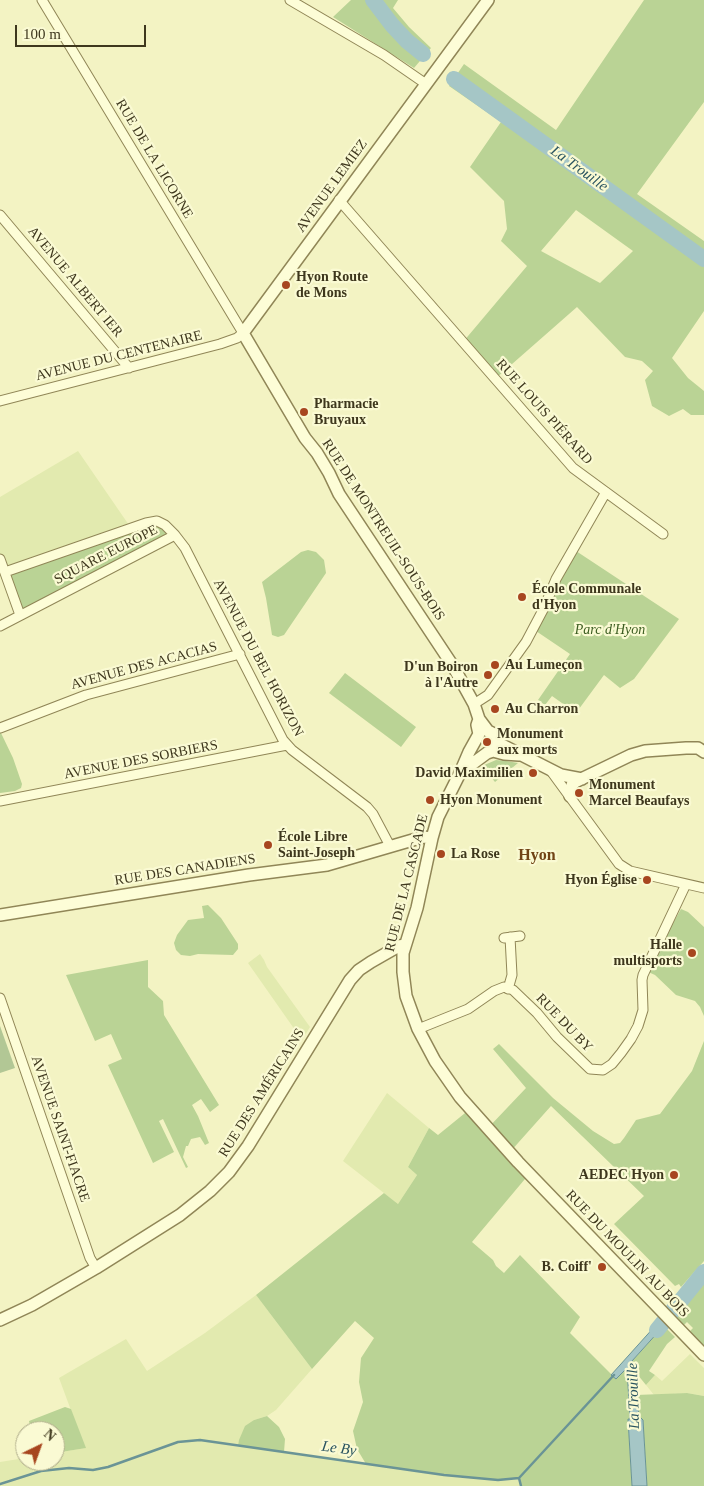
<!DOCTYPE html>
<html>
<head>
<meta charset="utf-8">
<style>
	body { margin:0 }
	#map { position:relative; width:704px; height:1486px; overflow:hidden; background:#f3f3c3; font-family:Georgia,serif }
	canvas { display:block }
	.north { position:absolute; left:15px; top:1421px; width:50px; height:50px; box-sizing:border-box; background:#fafad3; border:1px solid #afac8a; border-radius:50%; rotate:42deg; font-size:14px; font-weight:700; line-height:20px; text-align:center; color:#3e371d }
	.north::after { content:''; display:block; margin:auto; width:18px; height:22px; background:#a7461f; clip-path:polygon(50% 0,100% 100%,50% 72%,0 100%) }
	.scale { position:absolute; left:15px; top:25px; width:131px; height:22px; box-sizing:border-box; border:2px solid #3e371d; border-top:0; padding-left:6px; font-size:15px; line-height:18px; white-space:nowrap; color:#3e371d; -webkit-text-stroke:4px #fafad3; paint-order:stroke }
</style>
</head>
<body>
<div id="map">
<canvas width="704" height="1486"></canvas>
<div class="north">N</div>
<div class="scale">100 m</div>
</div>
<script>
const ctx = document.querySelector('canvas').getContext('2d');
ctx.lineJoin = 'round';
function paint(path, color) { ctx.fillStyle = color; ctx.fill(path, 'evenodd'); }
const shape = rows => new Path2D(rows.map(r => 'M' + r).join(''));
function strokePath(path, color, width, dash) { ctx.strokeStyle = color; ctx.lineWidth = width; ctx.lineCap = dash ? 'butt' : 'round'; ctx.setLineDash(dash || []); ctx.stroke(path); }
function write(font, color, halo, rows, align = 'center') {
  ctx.font = font + ' Georgia,serif'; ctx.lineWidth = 4.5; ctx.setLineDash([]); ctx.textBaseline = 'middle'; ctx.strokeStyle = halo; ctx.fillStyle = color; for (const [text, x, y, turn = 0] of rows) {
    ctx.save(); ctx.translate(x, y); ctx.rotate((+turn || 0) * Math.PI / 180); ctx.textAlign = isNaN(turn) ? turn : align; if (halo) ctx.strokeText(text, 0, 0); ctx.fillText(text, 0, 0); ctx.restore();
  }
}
paint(shape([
	[78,451,131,528,5,572,0,559,0,497],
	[260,954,264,960,267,967,310,1027,302,1040,248,963],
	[387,1093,429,1128,408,1167,417,1175,398,1204,343,1161],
	[256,1295,312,1369,276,1410,267,1416,254,1420,238,1446,444,1475,498,1480,519,1478,521,1486,0,1486,0,1462,25,1458,25,1461,55,1461,55,1453,85,1448,59,1378,126,1339,147,1371,205,1333],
	[690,1354,704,1368,704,1396,687,1393,654,1395,646,1385,655,1375,662,1381]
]), '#e2eaaf');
paint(shape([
	[351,0,398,0,393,8,409,27,431,48,414,68,333,17],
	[644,0,704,0,704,102,637,194,704,241,704,311,672,358,688,378,704,391,704,415,691,415,683,409,669,416,652,406,645,380,653,371,642,361,625,357,577,307,495,379,463,342,527,266,501,241,507,229,504,201,470,167,501,122,449,86,464,64,556,130],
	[576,210,633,251,600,283,541,251],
	[151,522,169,530,167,539,20,615,5,572],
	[573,549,679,619,634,679,620,688,604,675,576,713,552,696,545,705,538,700,570,654,533,629],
	[308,550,316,552,324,560,326,573,284,635,278,637,272,635,266,598,262,582,301,552],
	[345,673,416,727,401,747,329,693],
	[0,733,1,733,13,758,22,784,21,788,15,791,0,793],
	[496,760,506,761,518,763,495,782,482,766],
	[208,905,221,918,238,944,238,949,233,955,198,954,190,956,181,955,176,950,174,943,177,935,188,920,204,918,202,906],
	[681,909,688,912,704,927,704,1016,700,1007,695,1001,676,995,655,975,646,971],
	[148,960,148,987,163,1001,164,1015,219,1105,210,1112,201,1099,192,1105,198,1116,209,1143,205,1145,200,1137,191,1139,188,1146,186,1146,183,1157,188,1167,186,1168,163,1119,159,1121,174,1152,153,1163,108,1065,122,1059,111,1034,95,1041,66,975],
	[704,1041,704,1261,681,1287,679,1284,675,1286,614,1224,644,1196,551,1106,510,1152,530,1173,472,1242,493,1260,496,1266,504,1273,520,1255,580,1317,570,1333,616,1379,627,1367,630,1419,628,1420,632,1486,521,1486,518,1478,498,1480,444,1475,366,1464,357,1449,353,1431,363,1402,359,1382,361,1358,374,1338,355,1321,312,1369,256,1295,384,1193,398,1204,417,1175,408,1167,429,1128,438,1135,470,1109,488,1128,526,1088,493,1049,499,1044,553,1098,593,1131,614,1144,620,1143,624,1138,636,1120,660,1114,692,1071],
	[704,1280,704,1348,688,1333,693,1328,687,1322,682,1327,673,1314],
	[664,1326,675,1337,667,1344,649,1371,655,1375,646,1385,633,1369,632,1361],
	[687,1393,704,1396,704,1486,647,1486,643,1421,639,1416,636,1395],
	[65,1407,71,1409,86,1448,55,1453,55,1431,31,1431,29,1421],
	[267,1416,279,1427,285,1439,284,1452,238,1446,239,1440,245,1426,254,1420]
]), '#bad395');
paint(shape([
	[0,1026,15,1068,0,1073]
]), '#b2c795');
const water = shape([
	[665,1315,669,1320,632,1361,639,1416,643,1420,647,1486,632,1486,628,1419,630,1419,627,1368,616,1379,611,1375,665,1315]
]);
paint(water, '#a5c6c6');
strokePath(water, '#6a9496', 1);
strokePath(shape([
	[519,1478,521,1486],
	[0,1484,41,1471,69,1468,93,1470,108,1467,178,1442,200,1440,444,1475,498,1480,519,1478,614,1375]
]), '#6a9496', 2.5);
strokePath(shape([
	[373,0,392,25,407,41,423,54],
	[454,79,704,259],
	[657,1330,704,1272]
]), '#a5c6c6', 16);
const minor = shape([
	[290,0,384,55,426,84],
	[339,200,573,468,663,534],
	[0,215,129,368],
	[0,401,220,344,237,338,243,333,42,0],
	[0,559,20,615],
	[5,572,146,523,157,521,165,525,175,535,185,548,283,740,292,750,367,807,373,814,390,846],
	[0,626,175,535],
	[474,704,488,695,526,642,544,608,556,579,606,492],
	[0,728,86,695,240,654],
	[551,771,619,864,630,871,704,888],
	[0,801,287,745],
	[504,938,520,936],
	[508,989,512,975,510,937],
	[0,998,90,1258,96,1268],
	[418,1029,468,1009,494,991,504,987,513,990,537,1013,557,1037,590,1069,603,1070,612,1064,621,1053,631,1039,638,1026,643,1010,642,980,643,975,686,884]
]);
const tertiary = shape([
	[488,0,243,333,305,438,317,453,329,473,339,494,453,666,474,704,479,719,488,731,496,735,498,743,493,751],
	[479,719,477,725,479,734,469,752,460,773,438,817,432,838,417,908,403,953,403,972,406,996,418,1029,435,1061,460,1097,518,1162,704,1355],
	[498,743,561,775,582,779],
	[460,773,487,753,493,751,504,754,519,755],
	[570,796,572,785,575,782,631,755,645,751,686,748,698,748,704,752],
	[0,915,249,875,327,865,423,837,432,838],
	[0,1320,32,1305,96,1268,180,1215,210,1191,229,1172,248,1146,350,980,359,970,371,962,399,946,405,945]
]);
strokePath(minor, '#908657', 11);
strokePath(tertiary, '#908657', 14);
strokePath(minor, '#fdfdd7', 9);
strokePath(tertiary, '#fdfdd7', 11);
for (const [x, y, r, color] of [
	[286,285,5,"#a7461f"],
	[304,412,5,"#a7461f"],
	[522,597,5,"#a7461f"],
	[495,665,5,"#a7461f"],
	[488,675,5,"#a7461f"],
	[495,709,5,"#a7461f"],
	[487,742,5,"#a7461f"],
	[533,773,5,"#a7461f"],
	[579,793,5,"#a7461f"],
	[430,800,5,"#a7461f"],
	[268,845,5,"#a7461f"],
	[441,854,5,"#a7461f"],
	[647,880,5,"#a7461f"],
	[692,953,5,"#a7461f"],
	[674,1175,5,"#a7461f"],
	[602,1267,5,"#a7461f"]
]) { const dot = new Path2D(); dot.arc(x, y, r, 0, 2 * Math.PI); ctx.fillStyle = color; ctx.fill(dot); strokePath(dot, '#fafad3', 2); }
write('14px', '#3e371d', '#fafad3', [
	["RUE DE LA LICORNE",154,159,59],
	["AVENUE LEMIEZ",332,186,-54],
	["AVENUE ALBERT IER",75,282,50],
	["AVENUE DU CENTENAIRE",119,356,-14],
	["RUE LOUIS PIÉRARD",544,412,48],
	["RUE DE MONTREUIL-SOUS-BOIS",383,530,57],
	["SQUARE EUROPE",106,555,-27],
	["AVENUE DU BEL HORIZON",258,658,62],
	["AVENUE DES ACACIAS",144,666,-15],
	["AVENUE DES SORBIERS",141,760,-11],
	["RUE DES CANADIENS",185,870,-9],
	["RUE DE LA CASCADE",407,883,-76],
	["RUE DU BY",564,1023,46],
	["RUE DES AMÉRICAINS",262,1093,-58],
	["AVENUE SAINT-FIACRE",60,1129,71],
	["RUE DU MOULIN AU BOIS",627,1254,46]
]);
write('bold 14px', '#3e371d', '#fafad3', [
	["Hyon Route",296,277],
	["de Mons",296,293],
	["Pharmacie",314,404],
	["Bruyaux",314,420],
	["École Communale",532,589],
	["d'Hyon",532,605],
	["Au Lumeçon",505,665],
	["D'un Boiron",478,667,"right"],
	["à l'Autre",478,683,"right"],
	["Au Charron",505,709],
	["Monument",497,734],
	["aux morts",497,750],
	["David Maximilien",523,773,"right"],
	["Monument",589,785],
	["Marcel Beaufays",589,801],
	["Hyon Monument",440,800],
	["École Libre",278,837],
	["Saint-Joseph",278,853],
	["La Rose",451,854],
	["Hyon Église",637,880,"right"],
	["Halle",682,945,"right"],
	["multisports",682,961,"right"],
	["AEDEC Hyon",664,1175,"right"],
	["B. Coiff'",592,1267,"right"]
], 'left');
write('italic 14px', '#3c5d21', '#fafad3', [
	["Parc d'Hyon",610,630]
]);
write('italic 15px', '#2a5460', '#fafad3', [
	["La Trouille",579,169,36],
	["La Trouille",634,1396,-92],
	["Le By",339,1449,8]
]);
write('bold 16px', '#714416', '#fafad3', [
	["Hyon",537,856]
]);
</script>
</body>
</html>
